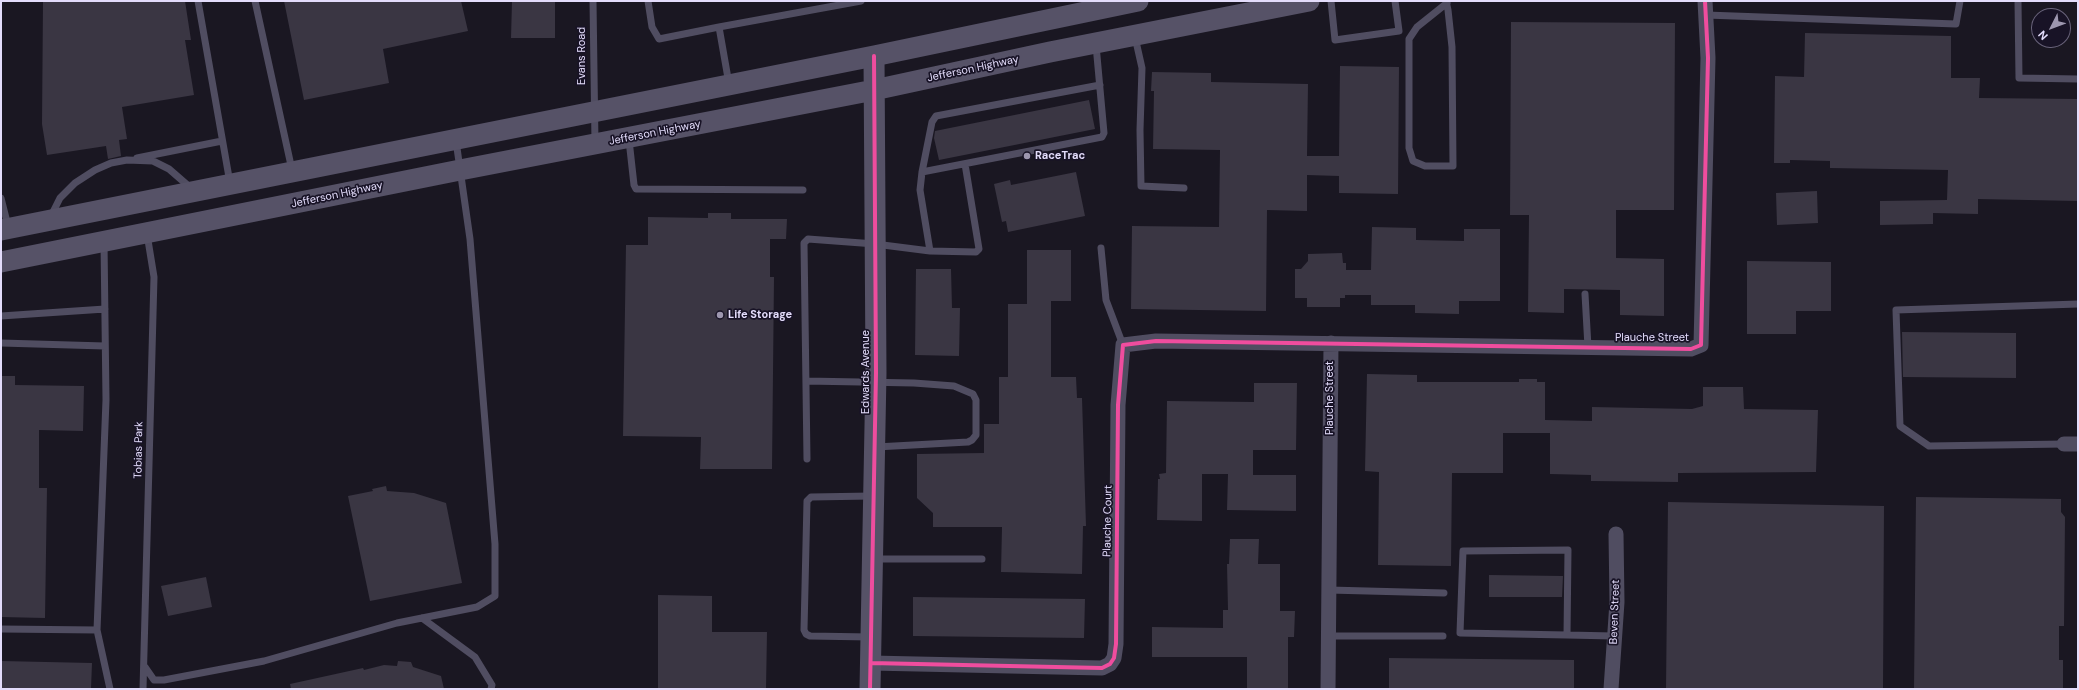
<!DOCTYPE html>
<html>
<head>
<meta charset="utf-8">
<style>
	body { margin:0 }
	#map { position:relative; width:2079px; height:690px; overflow:hidden; background:#1a1722; font-family:"DM Sans",sans-serif }
	canvas { display:block }
	.frame { position:absolute; inset:0; border:2px solid #e3dcfb; pointer-events:none }
	.north { position:absolute; left:2031px; top:8px; width:40px; height:40px; box-sizing:border-box; background:#181326; border:1px solid #69637b; border-radius:50%; rotate:228deg; font-size:11px; font-weight:700; line-height:16px; text-align:center; color:#e3dcfb }
	.north::after { content:''; display:block; margin:auto; width:14px; height:18px; background:#9d97af; clip-path:polygon(50% 0,100% 100%,50% 72%,0 100%) }
</style>
</head>
<body>
<div id="map">
<canvas width="2079" height="690"></canvas>
<div class="frame"></div>
<div class="north">N</div>
</div>
<script>
const ctx = document.querySelector('canvas').getContext('2d');
ctx.lineJoin = 'round';
function paint(path, color) { ctx.fillStyle = color; ctx.fill(path, 'evenodd'); }
const shape = rows => new Path2D(rows.map(r => 'M' + r).join(''));
function strokePath(path, color, width, dash) { ctx.strokeStyle = color; ctx.lineWidth = width; ctx.lineCap = dash ? 'butt' : 'round'; ctx.setLineDash(dash || []); ctx.stroke(path); }
function write(font, color, halo, rows, align = 'center') {
  ctx.font = font + ' "DM Sans",sans-serif'; ctx.lineWidth = 3.5; ctx.setLineDash([]); ctx.textBaseline = 'middle'; ctx.strokeStyle = halo; ctx.fillStyle = color; for (const [text, x, y, turn = 0] of rows) {
    ctx.save(); ctx.translate(x, y); ctx.rotate((+turn || 0) * Math.PI / 180); ctx.textAlign = isNaN(turn) ? turn : align; if (halo) ctx.strokeText(text, 0, 0); ctx.fillText(text, 0, 0); ctx.restore();
  }
}
paint(shape([
	[43,1,185,1,191,40,185,40,194,95,122,107,127,139,119,140,121,156,108,159,106,146,47,155,42,124],
	[284,1,461,1,468,31,383,49,389,83,304,100],
	[512,1,555,1,555,38,511,38],
	[1511,22,1675,23,1674,210,1616,210,1616,258,1664,259,1664,316,1620,315,1620,290,1564,289,1564,313,1528,312,1529,215,1510,215],
	[1805,33,1951,36,1951,78,1980,78,1979,98,2078,99,2078,201,1978,199,1978,214,1933,213,1933,224,1880,225,1880,201,1947,200,1948,170,1830,168,1830,161,1790,160,1790,163,1774,163,1775,76,1804,77],
	[1340,66,1399,67,1398,194,1339,193,1339,176,1307,175,1307,211,1267,210,1266,311,1131,309,1132,226,1219,227,1220,150,1153,149,1154,91,1151,91,1152,72,1211,73,1211,82,1308,84,1307,156,1339,156],
	[1089,100,1095,129,939,160,934,138,935,131],
	[1076,172,1085,216,1008,232,1006,221,1002,222,994,184,1010,180,1011,185],
	[1817,191,1818,223,1777,225,1776,193],
	[708,213,731,213,731,219,787,219,786,239,770,239,770,277,774,277,772,469,700,469,701,437,623,436,626,245,648,245,648,217,708,218],
	[1372,227,1416,228,1416,240,1464,241,1464,229,1500,229,1500,301,1459,301,1459,314,1415,313,1415,305,1371,305,1371,295,1345,295,1345,298,1340,298,1340,307,1307,307,1307,298,1295,298,1295,269,1301,269,1308,261,1308,254,1342,253,1343,263,1346,263,1346,270,1371,270],
	[1027,250,1071,250,1071,301,1051,301,1051,377,1076,377,1077,398,1082,398,1086,526,1083,526,1082,574,1001,572,1002,527,933,527,933,513,917,498,917,454,984,453,984,424,999,424,999,377,1008,377,1008,304,1027,304],
	[1747,261,1831,262,1831,311,1796,311,1796,334,1747,334],
	[916,269,951,269,952,308,960,308,959,356,915,355],
	[1902,332,2016,333,2016,378,1903,377],
	[1367,374,1417,375,1417,382,1519,382,1519,379,1537,379,1537,382,1545,382,1545,420,1592,421,1592,407,1692,409,1703,406,1703,387,1743,387,1744,409,1818,410,1816,472,1678,473,1678,482,1591,481,1591,475,1550,474,1550,433,1503,433,1503,473,1452,473,1451,566,1378,565,1379,472,1365,471],
	[1,376,15,376,15,385,84,386,83,431,39,430,39,488,47,488,45,618,1,617],
	[1254,383,1297,383,1296,450,1253,450,1253,475,1296,475,1296,511,1227,510,1228,474,1202,474,1202,521,1157,520,1158,479,1160,479,1159,474,1166,473,1167,401,1254,402],
	[386,486,387,491,414,493,446,503,462,583,370,601,348,496,373,491,372,489],
	[1916,497,2061,499,2061,512,2065,517,2064,626,2059,626,2059,660,2063,660,2063,689,1914,689],
	[1668,502,1884,506,1883,689,1666,689],
	[1230,539,1259,539,1258,564,1280,564,1280,611,1295,611,1294,637,1288,637,1288,689,1247,689,1247,657,1152,657,1152,627,1223,628,1223,610,1228,610,1227,564,1229,564],
	[1489,575,1563,576,1562,597,1489,597],
	[206,577,212,607,168,616,161,586],
	[658,595,712,596,712,632,767,632,766,689,658,689],
	[913,597,1085,599,1084,638,913,636],
	[1389,658,1574,660,1574,689,1389,689],
	[1,661,92,663,91,689,1,689],
	[398,661,411,662,413,667,441,676,444,689,291,689,290,684,363,668,364,670,384,665,397,666]
]), '#3a3643');
strokePath(shape([
	[198,1,230,183],
	[255,1,292,170],
	[593,1,595,143],
	[648,1,652,27,659,39,719,27],
	[1331,1,1335,40,1399,31,1395,1],
	[1446,1,1448,10,1452,47,1453,166,1425,166,1413,161,1409,148,1409,39,1417,27,1447,3],
	[2018,1,2019,78,2078,79],
	[1706,15,1956,24,1960,1],
	[1135,37,1142,68,1140,130,1141,186,1184,188],
	[729,84,719,27,861,1],
	[629,140,634,185,636,189,803,190],
	[137,158,222,141],
	[922,172,932,122,936,116,1100,85],
	[1,198,8,226],
	[51,216,60,198,75,183,95,170,111,163,127,160,153,161,169,169,192,189],
	[104,242,106,400,97,630,110,689],
	[1101,248,1106,300,1123,345],
	[930,251,976,252,979,249,965,164],
	[1585,294,1588,347],
	[1,316,105,309],
	[1,343,105,346],
	[806,381,914,383,954,386,973,394,976,400,976,435,972,440,968,442,876,447],
	[2064,444,1929,446,1900,426,1896,310,2078,304],
	[807,459,804,243,808,239,875,244,930,251,920,190,922,172,1102,137,1104,133,1096,45],
	[875,559,982,559],
	[1329,590,1444,593],
	[422,618,475,657,492,685,491,689],
	[1,629,97,630],
	[1567,635,1568,550,1463,551,1460,633,1567,635,1614,636],
	[1329,636,1443,636],
	[870,637,810,636,806,634,804,630,807,501,811,497,871,496],
	[145,667,154,680,164,680,264,661,397,623,477,607,495,596,495,544,470,239,456,141],
	[143,689,154,277,147,234]
]), '#504d61', 7);
strokePath(shape([
	[2064,444,2078,444],
	[871,663,1102,668,1110,664,1114,658,1116,644,1118,405,1123,345,1156,341,1691,349,1701,345,1708,58,1705,1],
	[1328,689,1331,343],
	[1611,689,1617,602,1616,534]
]), '#504d61', 15);
strokePath(shape([
	[1,230,874,56,1138,1],
	[1,262,460,170,874,90,1050,52,1309,1],
	[870,689,876,373,874,56]
]), '#565267', 21);
strokePath(shape([
	[871,663,1102,668,1110,664,1114,658,1116,644,1118,405,1123,345,1156,341,1691,349,1701,345,1708,58,1705,1],
	[870,689,876,373,874,56]
]), '#ef4d9e', 4);
for (const [x, y, r, color] of [
	[1027,156,4,"#9d97af"],
	[720,315,4,"#9d97af"]
]) { const dot = new Path2D(); dot.arc(x, y, r, 0, 2 * Math.PI); ctx.fillStyle = color; ctx.fill(dot); strokePath(dot, '#181326', 1.5); }
write('11px', '#e3dcfb', '#181326', [
	["Evans Road",582,56,-90],
	["Jefferson Highway",973,69,-12],
	["Jefferson Highway",655,133,-11],
	["Jefferson Highway",337,195,-12],
	["Plauche Street",1652,338],
	["Edwards Avenue",866,372,-90],
	["Plauche Street",1330,398,-90],
	["Tobias Park",139,450,-89],
	["Plauche Court",1108,521,-89],
	["Beven Street",1615,612,-88]
]);
write('bold 11px', '#e3dcfb', '#181326', [
	["RaceTrac",1035,156],
	["Life Storage",728,315]
], 'left');
</script>
</body>
</html>
